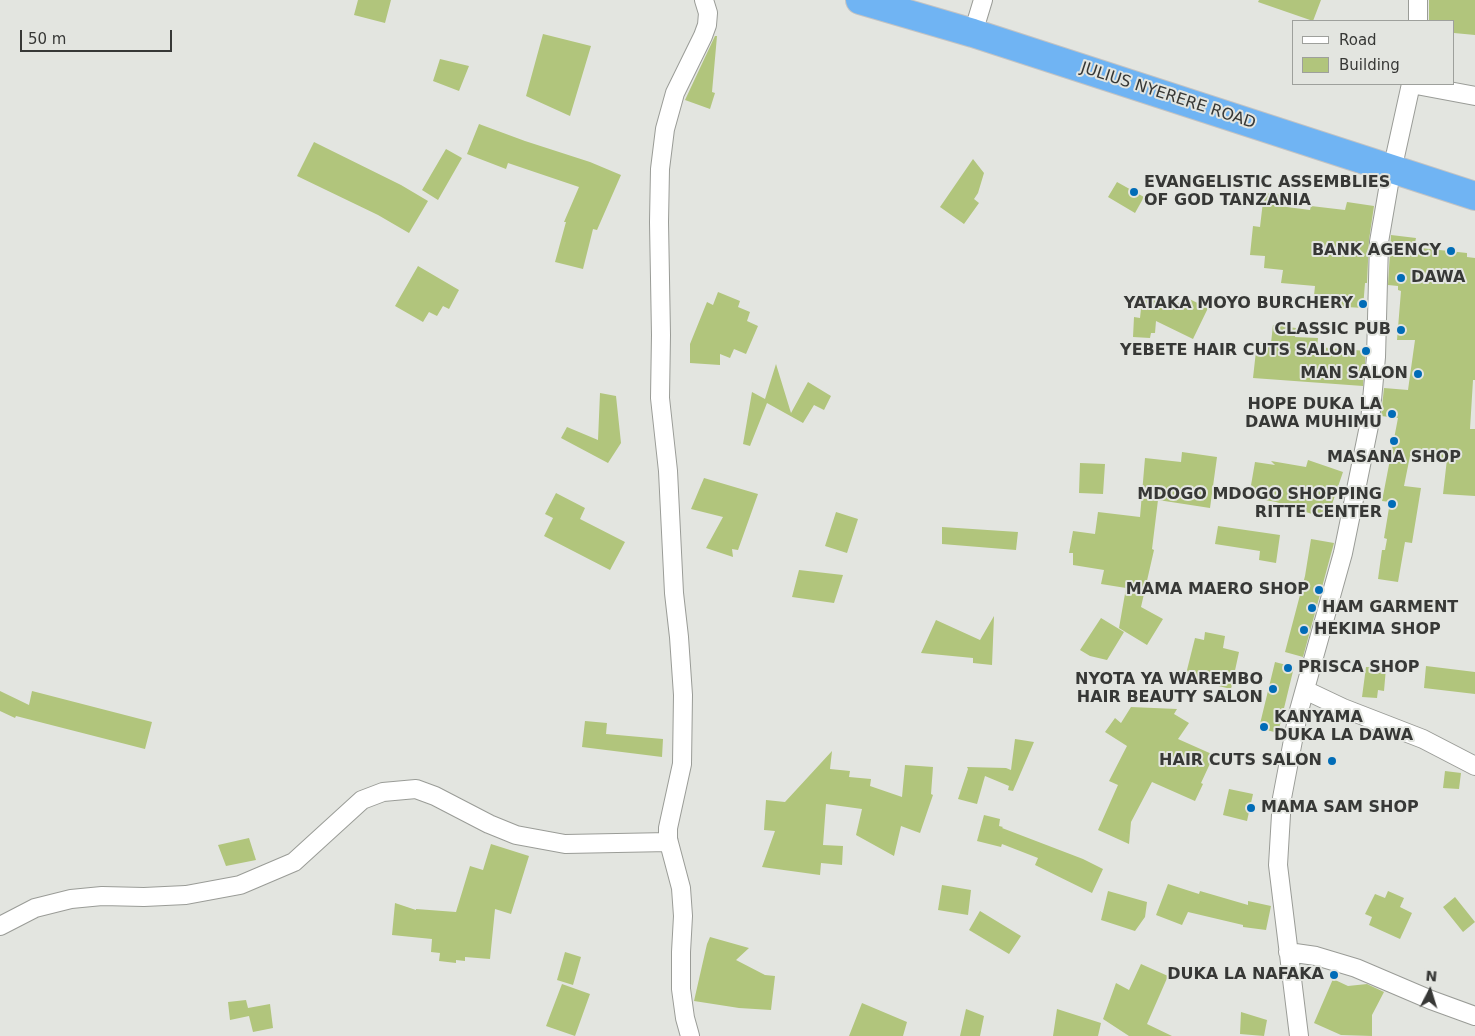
<!DOCTYPE html>
<html>
<head>
<meta charset="utf-8">
<style>
	body { margin:0 }
	#map { position:relative; width:1475px; height:1036px; overflow:hidden; background:#e3e5e0; font-family:"DejaVu Sans",sans-serif }
	canvas { display:block }
	.legend { position:absolute; left:1292px; top:20px; width:162px; height:65px; box-sizing:border-box; background:#e3e5e0; border:1px solid #9ea09c; margin:0; padding:6px 9px; list-style:none; font-size:15px; color:#373836 }
	.legend li { display:flex; align-items:center; gap:10px; height:25px }
	.legend b { width:25px; border:1px solid #9ea09c }
	.north { position:absolute; left:1405px; top:966px; width:50px; height:50px; -webkit-text-stroke:4px #e3e5e0; paint-order:stroke; rotate:5deg; font-size:14px; font-weight:700; line-height:20px; text-align:center; color:#373836 }
	.north::after { content:''; display:block; margin:auto; width:18px; height:22px; background:#373836; clip-path:polygon(50% 0,100% 100%,50% 72%,0 100%) }
	.scale { position:absolute; left:20px; top:30px; width:152px; height:22px; box-sizing:border-box; border:2px solid #373836; border-top:0; padding-left:6px; font-size:15px; line-height:18px; white-space:nowrap; color:#373836; -webkit-text-stroke:4px #e3e5e0; paint-order:stroke }
</style>
</head>
<body>
<div id="map">
<canvas width="1475" height="1036"></canvas>
<ul class="legend">
<li><b style="height:6px;background:#fff"></b>Road</li>
<li><b style="height:14px;background:#b1c57c"></b>Building</li>
</ul>
<div class="north">N</div>
<div class="scale">50 m</div>
</div>
<script>
const ctx = document.querySelector('canvas').getContext('2d');
ctx.lineJoin = 'round';
function paint(path, color) { ctx.fillStyle = color; ctx.fill(path, 'evenodd'); }
const shape = rows => new Path2D(rows.map(r => 'M' + r).join(''));
function strokePath(path, color, width, dash) { ctx.strokeStyle = color; ctx.lineWidth = width; ctx.lineCap = dash ? 'butt' : 'round'; ctx.setLineDash(dash || []); ctx.stroke(path); }
function write(font, color, halo, rows, align = 'center') {
  ctx.font = font + ' "DejaVu Sans",sans-serif'; ctx.lineWidth = 4; ctx.setLineDash([]); ctx.textBaseline = 'middle'; ctx.strokeStyle = halo; ctx.fillStyle = color; for (const [text, x, y, turn = 0] of rows) {
    ctx.save(); ctx.translate(x, y); ctx.rotate((+turn || 0) * Math.PI / 180); ctx.textAlign = isNaN(turn) ? turn : align; if (halo) ctx.strokeText(text, 0, 0); ctx.fillText(text, 0, 0); ctx.restore();
  }
}
paint(shape([
	[358,0,391,0,385,23,354,15],
	[1259,0,1321,0,1313,21,1258,2],
	[1429,0,1475,0,1475,35,1454,33,1454,21,1429,21],
	[543,34,591,46,570,116,526,96],
	[715,36,717,36,712,92,715,93,710,109,685,100],
	[440,59,469,66,459,91,433,81],
	[479,124,525,141,590,162,621,175,597,230,593,229,583,269,555,262,566,222,564,222,579,187,508,163,506,169,467,154],
	[314,142,401,185,428,201,409,233,378,215,297,176],
	[446,149,462,158,438,200,422,190],
	[973,159,984,173,978,193,974,199,979,203,964,224,940,207],
	[1117,182,1144,197,1135,213,1108,197],
	[1264,193,1281,195,1279,206,1310,210,1311,206,1345,210,1347,202,1374,206,1369,240,1367,283,1365,283,1363,308,1313,305,1315,286,1281,283,1283,270,1264,268,1265,256,1250,255,1253,226,1260,227],
	[1391,235,1416,238,1415,243,1421,244,1421,248,1467,253,1467,257,1475,258,1475,380,1473,380,1470,429,1475,429,1475,496,1443,494,1447,459,1410,456,1404,486,1421,488,1412,543,1405,542,1398,582,1378,579,1382,550,1385,550,1387,539,1384,538,1390,502,1382,501,1398,418,1381,416,1384,388,1408,390,1415,340,1397,340,1401,291,1398,290,1398,286,1388,285],
	[418,266,459,290,449,309,443,306,437,316,429,312,423,322,395,306],
	[718,292,740,301,738,307,750,312,747,321,758,326,746,354,734,349,730,358,720,354,720,365,690,363,690,344,707,302,713,305],
	[1183,296,1208,308,1193,339,1156,321,1155,333,1151,333,1150,338,1133,337,1134,317,1140,318,1142,299,1180,303],
	[1273,325,1296,328,1295,337,1318,338,1317,347,1366,351,1363,386,1253,378,1257,342,1271,343],
	[776,364,791,413,808,382,831,396,824,410,814,405,803,423,767,403,750,446,743,444,752,392,765,399],
	[600,393,616,396,621,443,608,463,561,438,567,427,598,440],
	[1182,452,1217,457,1210,508,1158,500,1152,549,1154,550,1141,607,1163,619,1147,645,1119,628,1126,588,1101,584,1104,570,1073,565,1073,553,1069,553,1073,531,1095,534,1098,512,1140,517,1145,458,1181,462],
	[1308,460,1343,472,1327,519,1276,502,1265,500,1265,493,1250,491,1255,462,1275,465,1271,461,1306,467],
	[1080,463,1105,464,1103,494,1079,493],
	[704,478,758,494,738,550,732,549,733,557,706,548,723,517,691,509],
	[556,493,585,508,580,519,625,542,610,570,544,536,553,518,545,514],
	[836,512,858,519,847,553,825,546],
	[1218,526,1280,535,1276,563,1259,560,1260,551,1215,544],
	[942,527,1018,532,1016,550,942,544],
	[1311,539,1334,543,1303,657,1285,652,1305,576],
	[799,570,843,575,834,603,792,597],
	[994,616,992,665,973,663,973,658,921,653,936,620,980,640],
	[1101,618,1124,632,1107,660,1090,656,1080,650],
	[1205,632,1225,636,1223,648,1239,652,1231,689,1185,678,1195,638,1204,640],
	[1275,662,1294,667,1278,733,1259,728],
	[1426,666,1475,672,1475,694,1424,688],
	[1366,667,1386,668,1384,691,1378,690,1377,698,1362,697],
	[0,691,29,705,32,691,152,722,145,749,16,716,15,718,0,711],
	[1131,707,1177,709,1174,714,1189,723,1178,739,1214,755,1201,783,1203,784,1195,801,1152,782,1131,822,1129,844,1098,830,1118,785,1109,781,1127,746,1105,732,1115,718,1121,723],
	[585,721,607,723,606,734,663,739,662,757,582,747],
	[1015,739,1034,742,1013,791,1008,790,1009,786,985,776,977,804,958,799,968,769,967,767,1006,768,1011,770],
	[832,751,830,769,850,771,849,777,871,779,870,786,902,797,905,765,933,767,931,794,933,795,920,833,901,826,894,856,856,835,862,809,826,804,823,845,843,846,842,865,821,863,820,875,762,867,775,831,764,830,766,800,785,802],
	[1445,771,1461,773,1459,789,1443,788],
	[1229,789,1253,794,1247,821,1223,815],
	[984,815,1000,819,999,826,1003,827,1002,828,1083,859,1103,869,1092,893,1035,865,1038,858,1002,844,1001,847,977,841],
	[249,838,256,860,226,866,218,845],
	[491,844,529,856,511,914,495,909,490,959,465,957,465,961,456,960,456,963,439,961,440,953,431,952,432,939,392,935,395,903,416,910,416,909,456,912,470,866,483,870],
	[1168,884,1199,894,1200,891,1248,905,1248,901,1271,906,1266,930,1243,927,1243,925,1188,912,1182,925,1156,915],
	[942,885,971,890,968,915,938,910],
	[1108,891,1147,902,1145,917,1135,931,1101,920],
	[1388,891,1404,898,1400,907,1412,913,1400,939,1369,925,1372,917,1365,914,1375,894,1385,898],
	[1455,897,1475,922,1463,932,1443,907],
	[980,911,1021,936,1009,954,969,930],
	[710,937,749,948,736,960,765,975,775,976,771,1010,739,1008,694,1001,707,944],
	[565,952,581,957,573,985,557,980],
	[1141,964,1168,976,1147,1024,1172,1036,1129,1036,1103,1019,1116,983,1129,990],
	[1333,979,1348,986,1367,984,1384,992,1372,1015,1372,1036,1341,1035,1314,1023],
	[562,984,590,994,575,1036,546,1026],
	[246,1000,248,1008,270,1004,273,1028,253,1032,249,1016,230,1020,228,1002],
	[862,1003,907,1022,903,1036,849,1036],
	[966,1009,984,1016,980,1036,960,1036],
	[1057,1009,1101,1023,1098,1036,1053,1036],
	[1241,1012,1267,1020,1264,1036,1240,1034]
]), '#b1c57c');
const minor = shape([
	[1418,21,1418,0],
	[973,33,983,0],
	[1411,84,1475,96],
	[1305,690,1343,708,1423,739,1475,766],
	[0,926,35,908,71,899,102,896,144,897,186,895,240,885,294,862,362,800,383,792,416,789,435,796,489,824,516,835,565,844,669,842],
	[1288,952,1316,956,1356,968,1431,1000,1475,1016],
	[690,1036,685,1018,681,989,681,952,683,916,681,888,668,839,668,828,682,764,683,695,679,637,674,593,668,471,660,398,661,335,659,222,660,169,665,129,675,93,703,36,707,25,708,13,704,0],
	[1299,1036,1278,865,1282,798,1298,714,1343,553,1370,421,1376,357,1379,242,1389,184,1411,84]
]);
const trunk = shape([
	[860,0,973,33,1475,196]
]);
strokePath(minor, '#9a9c97', 20);
strokePath(trunk, '#c3c3c3', 30);
strokePath(minor, '#fff', 18);
strokePath(trunk, '#70b4f3', 28);
for (const [x, y, r, color] of [
	[1134,192,5,"#016cb7"],
	[1451,251,5,"#016cb7"],
	[1401,278,5,"#016cb7"],
	[1363,304,5,"#016cb7"],
	[1401,330,5,"#016cb7"],
	[1366,351,5,"#016cb7"],
	[1418,374,5,"#016cb7"],
	[1392,414,5,"#016cb7"],
	[1394,441,5,"#016cb7"],
	[1392,504,5,"#016cb7"],
	[1319,590,5,"#016cb7"],
	[1312,608,5,"#016cb7"],
	[1304,630,5,"#016cb7"],
	[1288,668,5,"#016cb7"],
	[1273,689,5,"#016cb7"],
	[1264,727,5,"#016cb7"],
	[1332,761,5,"#016cb7"],
	[1251,808,5,"#016cb7"],
	[1334,975,5,"#016cb7"]
]) { const dot = new Path2D(); dot.arc(x, y, r, 0, 2 * Math.PI); ctx.fillStyle = color; ctx.fill(dot); strokePath(dot, '#e3e5e0', 2); }
write('16px', '#373836', '#e3e5e0', [
	["JULIUS NYERERE ROAD",1168,96,18]
]);
write('bold 16px', '#373836', '#e3e5e0', [
	["EVANGELISTIC ASSEMBLIES",1144,183,"left"],
	["OF GOD TANZANIA",1144,201,"left"],
	["BANK AGENCY",1441,251],
	["DAWA",1411,278,"left"],
	["YATAKA MOYO BURCHERY",1353,304],
	["CLASSIC PUB",1391,330],
	["YEBETE HAIR CUTS SALON",1356,351],
	["MAN SALON",1408,374],
	["HOPE DUKA LA",1382,405],
	["DAWA MUHIMU",1382,423],
	["MASANA SHOP",1394,458,"center"],
	["MDOGO MDOGO SHOPPING",1382,495],
	["RITTE CENTER",1382,513],
	["MAMA MAERO SHOP",1309,590],
	["HAM GARMENT",1322,608,"left"],
	["HEKIMA SHOP",1314,630,"left"],
	["PRISCA SHOP",1298,668,"left"],
	["NYOTA YA WAREMBO",1263,680],
	["HAIR BEAUTY SALON",1263,698],
	["KANYAMA",1274,718,"left"],
	["DUKA LA DAWA",1274,736,"left"],
	["HAIR CUTS SALON",1322,761],
	["MAMA SAM SHOP",1261,808,"left"],
	["DUKA LA NAFAKA",1324,975]
], 'right');
</script>
</body>
</html>
